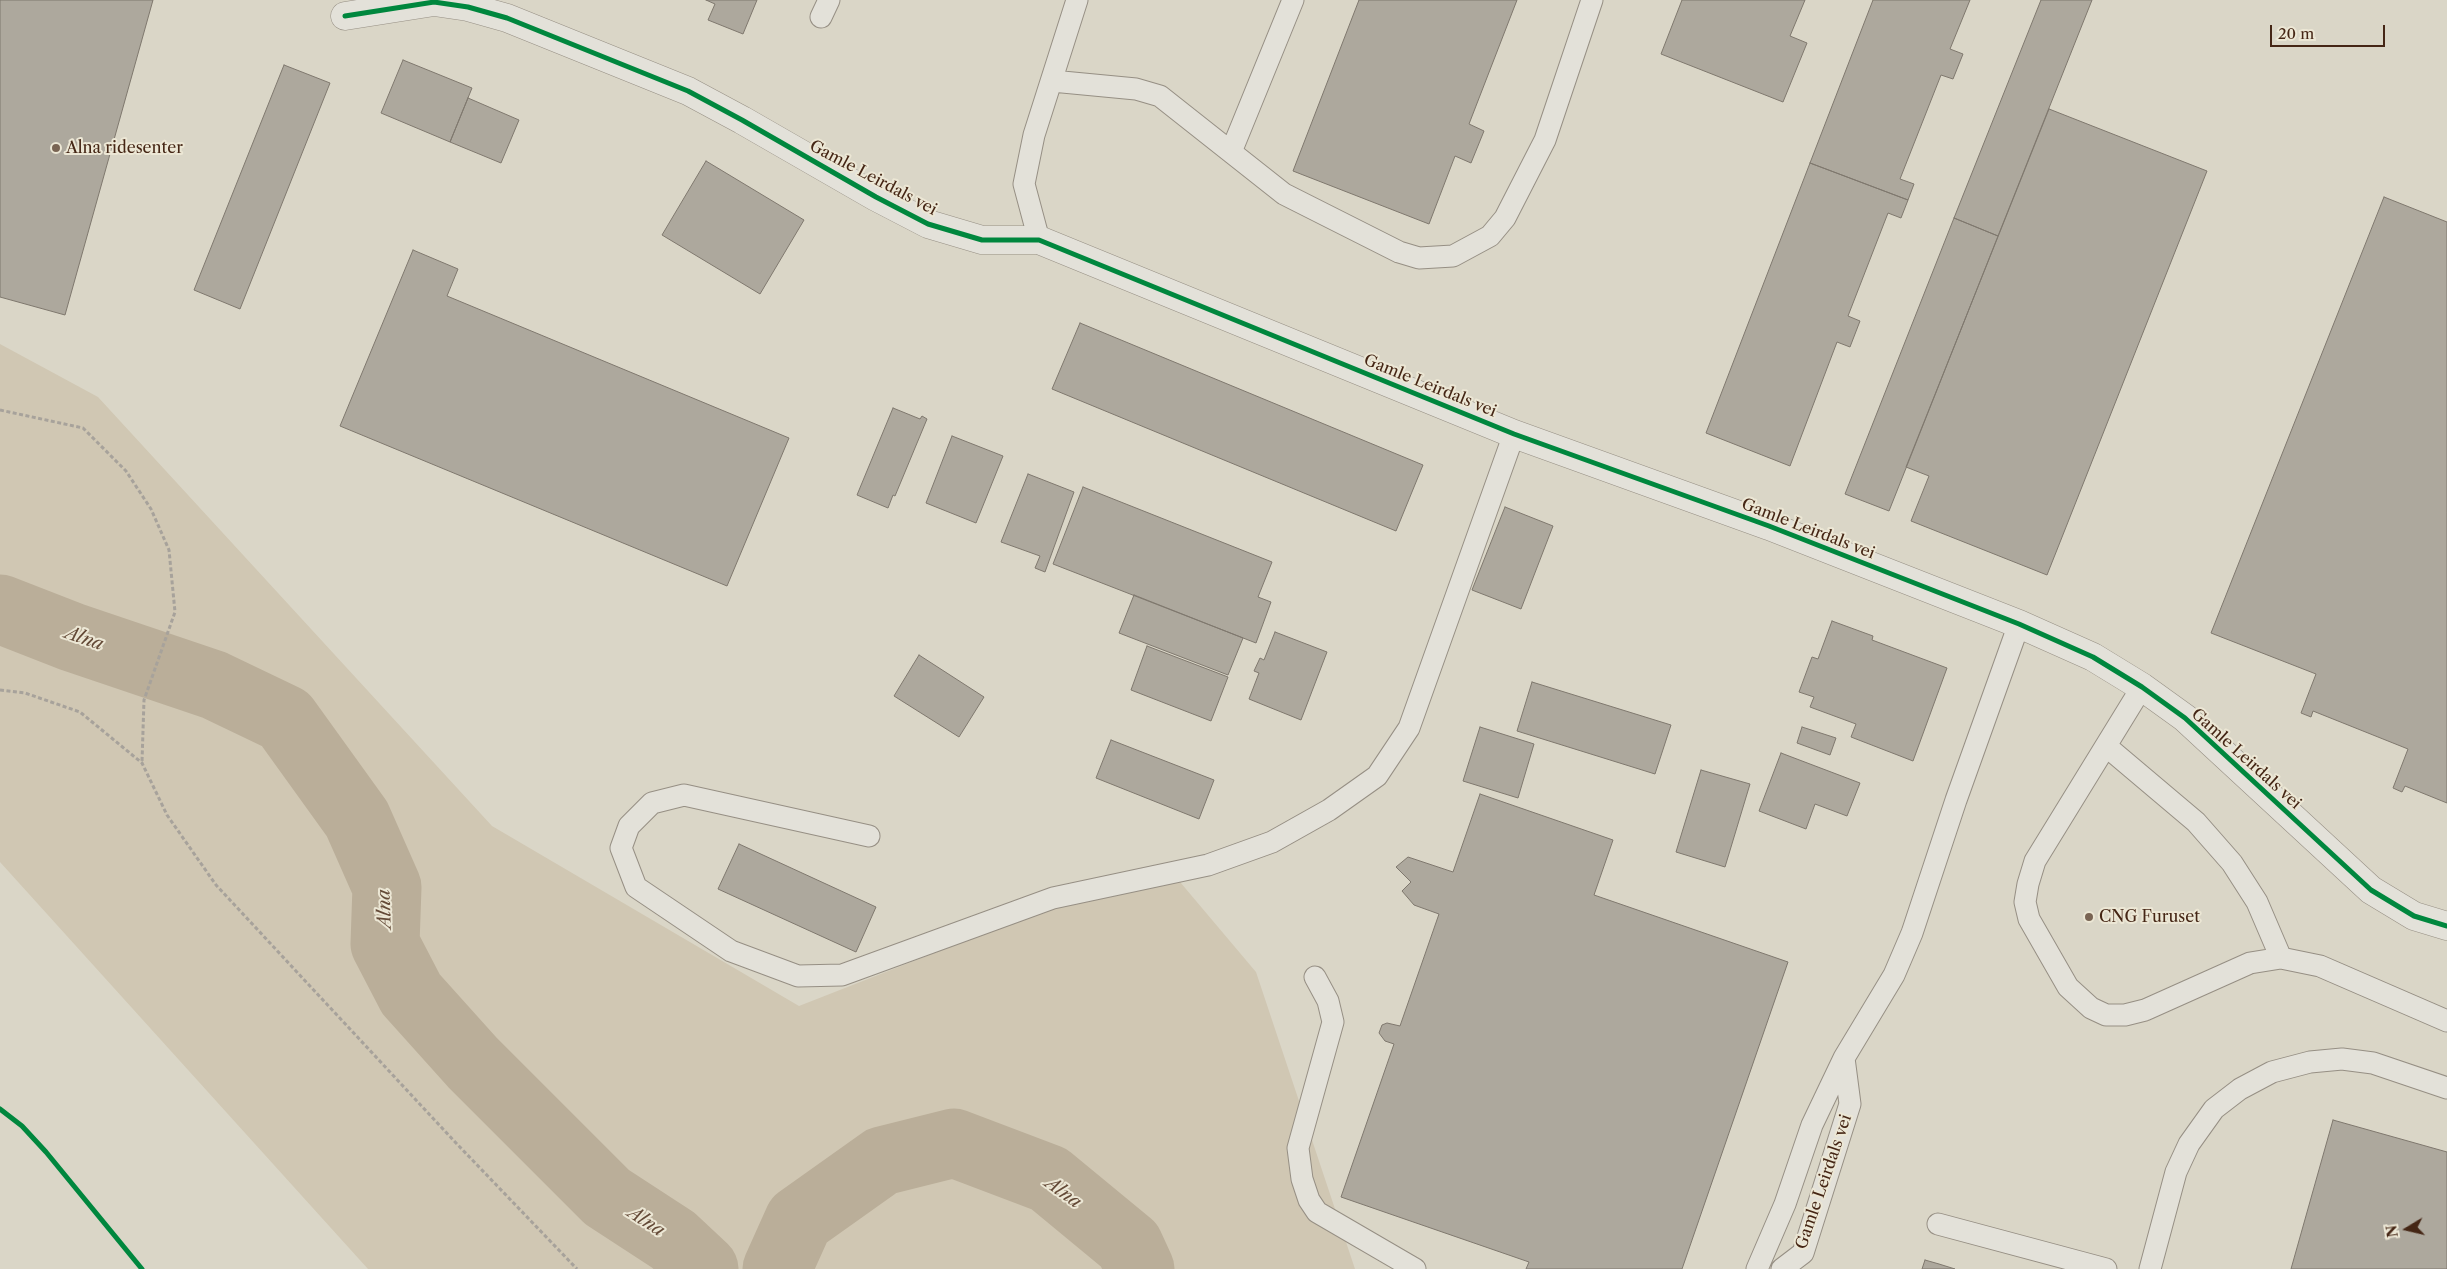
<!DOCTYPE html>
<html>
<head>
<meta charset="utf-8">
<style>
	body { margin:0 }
	#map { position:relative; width:2447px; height:1269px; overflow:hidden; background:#dad6c7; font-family:"Libre Caslon Text",serif }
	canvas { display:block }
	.north { position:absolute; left:2382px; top:1204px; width:50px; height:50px; -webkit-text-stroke:4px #ece7d5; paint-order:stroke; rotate:261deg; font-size:14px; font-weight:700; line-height:20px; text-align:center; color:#452615 }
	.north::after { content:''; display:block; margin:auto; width:18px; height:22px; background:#452615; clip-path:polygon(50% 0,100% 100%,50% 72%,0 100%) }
	.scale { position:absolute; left:2270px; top:25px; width:115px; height:22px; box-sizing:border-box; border:2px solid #452615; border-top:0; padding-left:6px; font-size:15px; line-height:18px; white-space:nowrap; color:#452615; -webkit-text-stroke:4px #ece7d5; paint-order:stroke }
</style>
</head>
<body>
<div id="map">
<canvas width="2447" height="1269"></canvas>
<div class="north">N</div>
<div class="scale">20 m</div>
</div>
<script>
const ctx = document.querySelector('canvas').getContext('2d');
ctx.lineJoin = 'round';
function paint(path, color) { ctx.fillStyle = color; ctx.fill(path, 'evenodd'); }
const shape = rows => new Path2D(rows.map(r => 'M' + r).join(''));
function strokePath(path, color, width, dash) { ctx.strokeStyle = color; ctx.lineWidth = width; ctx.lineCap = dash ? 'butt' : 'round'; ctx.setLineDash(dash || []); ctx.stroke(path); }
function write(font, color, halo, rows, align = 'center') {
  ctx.font = font + ' "Libre Caslon Text",serif'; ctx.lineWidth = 4; ctx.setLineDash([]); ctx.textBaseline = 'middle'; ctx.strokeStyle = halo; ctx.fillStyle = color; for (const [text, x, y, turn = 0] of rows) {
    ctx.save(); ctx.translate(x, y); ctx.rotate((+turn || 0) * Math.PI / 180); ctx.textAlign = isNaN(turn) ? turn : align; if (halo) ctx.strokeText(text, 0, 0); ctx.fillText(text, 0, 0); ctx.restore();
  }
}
paint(shape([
	[0,344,98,397,492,826,799,1006,1164,863,1256,972,1355,1269,368,1269,0,862]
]), '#d0c7b3');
strokePath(shape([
	[0,609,72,637,214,685,285,719,357,819,387,887,385,944,411,994,473,1063,607,1197,673,1240,704,1269],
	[777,1269,799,1220,882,1161,954,1143,1049,1179,1129,1245,1140,1269]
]), '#baae99', 69);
const building = shape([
	[0,0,153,0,65,315,0,297,0,0],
	[706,0,757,0,743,34,708,20,715,4,706,0],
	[1359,0,1517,0,1469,124,1484,131,1471,163,1455,156,1429,224,1293,171,1359,0],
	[1682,0,1805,0,1790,36,1807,43,1783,102,1661,54,1682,0],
	[1873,0,1970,0,1950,49,1963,54,1953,79,1941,75,1900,179,1914,184,1908,200,1810,163,1873,0],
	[2041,0,2092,0,1998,236,1954,218,2041,0],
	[403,60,472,88,450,142,381,113,403,60],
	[284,65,330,83,240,309,194,290,284,65],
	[468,98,519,120,501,163,450,142,468,98],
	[2049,109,2207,171,2047,575,1911,521,1929,476,1906,467,2049,109],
	[706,161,804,220,760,294,662,235,706,161],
	[1810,163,1908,200,1901,218,1888,213,1848,316,1860,321,1850,347,1837,342,1790,466,1706,433,1810,163],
	[2384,197,2447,222,2447,803,2405,786,2402,792,2393,788,2408,749,2313,711,2311,717,2301,713,2316,674,2211,633,2384,197],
	[1954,218,1998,236,1889,511,1845,494,1954,218],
	[413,250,458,269,447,296,789,438,727,586,340,426,413,250],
	[1080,323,1423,465,1396,531,1052,389,1080,323],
	[893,408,920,419,922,416,927,419,895,496,893,495,888,508,857,495,893,408],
	[952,436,1003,456,976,523,926,503,952,436],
	[1028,474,1074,492,1045,572,1035,568,1040,556,1001,542,1028,474],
	[1083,487,1272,562,1258,597,1271,602,1256,643,1053,564,1083,487],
	[1505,507,1553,526,1521,609,1472,590,1505,507],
	[1134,595,1243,638,1228,675,1119,633,1134,595],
	[1832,621,1873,636,1872,640,1947,668,1913,761,1851,737,1856,724,1810,707,1814,697,1799,692,1812,657,1818,659,1832,621],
	[1275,632,1327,652,1301,720,1249,699,1259,673,1254,671,1260,658,1264,660,1275,632],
	[1147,646,1228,677,1211,721,1131,690,1147,646],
	[919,655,984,697,959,737,894,696,919,655],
	[1532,682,1671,725,1655,774,1517,731,1532,682],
	[1480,727,1534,744,1518,798,1463,781,1480,727],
	[1802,727,1836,738,1830,755,1797,743,1802,727],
	[1111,740,1214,780,1199,819,1096,778,1111,740],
	[1781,753,1860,783,1847,816,1815,804,1806,829,1759,811,1781,753],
	[1701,770,1750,784,1725,867,1676,852,1701,770],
	[1480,794,1613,840,1594,895,1788,962,1682,1269,1526,1269,1529,1262,1341,1197,1394,1044,1385,1041,1379,1033,1382,1025,1387,1023,1400,1026,1439,914,1414,905,1402,891,1411,882,1396,867,1408,857,1453,872,1480,794],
	[739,844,876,907,856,952,718,889,739,844],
	[2333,1120,2447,1152,2447,1269,2291,1269,2333,1120],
	[1925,1260,1939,1264,1955,1269,1922,1269,1925,1260]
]);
paint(building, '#ada89d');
strokePath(building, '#7f786e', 1);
const lane = shape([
	[821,17,829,0],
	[1052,81,1136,89,1160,96,1284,194,1399,252,1419,258,1453,256,1490,236,1505,218,1545,140,1592,0],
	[1231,152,1293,0],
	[1039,240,1024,184,1034,135,1077,0],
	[2142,687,2035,861,2028,884,2025,902,2029,919,2068,987,2091,1008,2106,1015,2125,1015,2145,1010,2250,963,2281,958,2320,966,2447,1021],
	[2106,746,2196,822,2232,863,2257,902,2281,958],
	[869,836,684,795,652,803,629,826,621,848,636,887,731,951,798,976,842,975,1053,898,1208,865,1272,842,1329,810,1377,776,1409,728,1514,434],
	[1315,977,1328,1001,1333,1022,1298,1148,1302,1179,1309,1200,1317,1212,1415,1269],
	[1938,1224,2106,1269],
	[1757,1269,1785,1204,1812,1125,1844,1058,1894,975,1912,933,1956,800,2019,624],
	[1782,1269,1803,1253,1850,1104,1844,1058],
	[2150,1269,2176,1172,2189,1144,2214,1109,2240,1089,2272,1072,2310,1062,2342,1059,2373,1063,2447,1088]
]);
const street = shape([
	[345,16,434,2,468,7,507,18,688,91,742,120,876,197,928,224,982,240,1039,240,1514,434,1769,526,2019,624,2093,657,2142,687,2185,718,2371,890,2414,916,2447,926]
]);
strokePath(lane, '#968f84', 23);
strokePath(street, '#968f84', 29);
strokePath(shape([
	[0,410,83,428,126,471,151,509,169,550,175,612,144,700,142,762],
	[0,690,25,693,80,712,142,763,167,815,216,885,456,1143,577,1269]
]), '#a7a29b', 3, [4, 2.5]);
strokePath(lane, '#e3e1d9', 21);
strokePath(street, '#e3e1d9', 28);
strokePath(shape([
	[345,16,434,2,468,7,507,18,688,91,742,120,876,197,928,224,982,240,1039,240,1514,434,1769,526,2019,624,2093,657,2142,687,2185,718,2371,890,2414,916,2447,926],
	[0,1109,22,1126,46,1152,142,1269]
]), '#00873e', 5);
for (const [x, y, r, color] of [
	[56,148,5,"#796453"],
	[2089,917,5,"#796453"]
]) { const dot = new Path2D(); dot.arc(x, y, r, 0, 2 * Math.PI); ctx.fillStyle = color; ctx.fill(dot); strokePath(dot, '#ece7d5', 2); }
write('16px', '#452615', '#ece7d5', [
	["Alna ridesenter",66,148],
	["CNG Furuset",2099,917]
], 'left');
write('16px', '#452615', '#ece7d5', [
	["Gamle Leirdals vei",873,178,28],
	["Gamle Leirdals vei",1430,386,22],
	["Gamle Leirdals vei",1808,529,21],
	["Gamle Leirdals vei",2246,759,42],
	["Gamle Leirdals vei",1824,1182,-71]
]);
write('italic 18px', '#644a37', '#ece7d5', [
	["Alna",84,639,19],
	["Alna",385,909,-92],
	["Alna",1063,1193,36],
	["Alna",646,1222,33]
]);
</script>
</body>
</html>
